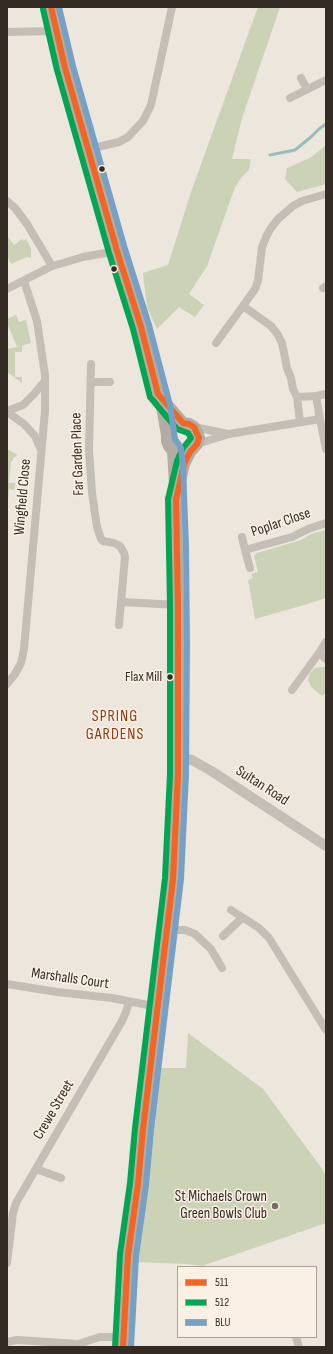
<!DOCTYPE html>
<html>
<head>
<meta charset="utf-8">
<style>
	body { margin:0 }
	#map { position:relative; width:333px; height:1354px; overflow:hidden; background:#ece6dc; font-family:"Sofia Sans Condensed",sans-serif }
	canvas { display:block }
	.frame { position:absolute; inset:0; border:8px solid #352b25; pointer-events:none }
	.legend { position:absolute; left:177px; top:1266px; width:140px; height:72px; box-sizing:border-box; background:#faf0e3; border:1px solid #aba197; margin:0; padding:5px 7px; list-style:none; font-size:12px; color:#352b25 }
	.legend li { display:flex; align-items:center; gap:8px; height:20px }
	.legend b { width:20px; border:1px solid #aba197 }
</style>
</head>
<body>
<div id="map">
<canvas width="333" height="1354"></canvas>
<div class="frame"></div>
<ul class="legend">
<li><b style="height:5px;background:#f26522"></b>511</li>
<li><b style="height:5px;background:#00a651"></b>512</li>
<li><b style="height:5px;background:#76a1c4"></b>BLU</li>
</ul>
</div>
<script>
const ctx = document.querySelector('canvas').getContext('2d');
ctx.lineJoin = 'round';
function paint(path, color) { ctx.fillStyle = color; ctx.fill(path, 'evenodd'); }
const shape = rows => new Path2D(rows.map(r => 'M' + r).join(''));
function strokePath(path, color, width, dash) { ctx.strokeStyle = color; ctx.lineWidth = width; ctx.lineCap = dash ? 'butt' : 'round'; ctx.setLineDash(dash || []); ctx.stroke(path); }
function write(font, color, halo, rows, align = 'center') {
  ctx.font = font + ' "Sofia Sans Condensed",sans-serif'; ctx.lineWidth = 3; ctx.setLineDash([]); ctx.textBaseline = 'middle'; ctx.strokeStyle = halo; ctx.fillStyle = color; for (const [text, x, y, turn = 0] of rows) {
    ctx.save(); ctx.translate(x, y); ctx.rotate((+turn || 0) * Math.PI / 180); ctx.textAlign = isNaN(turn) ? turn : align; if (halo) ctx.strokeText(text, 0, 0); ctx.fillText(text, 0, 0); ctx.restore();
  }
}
paint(shape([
	[258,7,280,7,242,118,232,159,251,159,249,170,241,178,235,187,207,266,189,294,204,305,195,317,179,307,157,329,147,307,143,273,168,265,191,192],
	[326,145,326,184,297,192,285,179,287,168,310,158],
	[7,236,14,245,22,239,24,241,26,239,31,248,31,258,27,257,11,264,7,256],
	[16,315,19,322,26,320,31,343,22,346,22,352,15,352,15,377,22,377,22,383,7,372,7,349,17,347,7,323,7,319],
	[7,449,16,454,17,456,13,458,13,461,11,461,9,483,15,483,14,490,9,489,8,501,7,501],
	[326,530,326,598,304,605,255,619,248,580,253,578,251,574,258,572,254,556,257,553,301,540,311,534],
	[322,667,326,667,326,693,322,696,311,687,308,680,310,673,315,668],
	[188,1033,263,1089,320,1166,326,1176,326,1223,202,1266,187,1264,133,1262,157,1068,186,1068]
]), '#ccd2b6');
strokePath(shape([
	[270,155,295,150,311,137,319,129,326,124]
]), '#98bdbe', 3);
strokePath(shape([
	[7,32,56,31],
	[301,78,307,89],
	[290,98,326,80],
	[89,149,119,142,128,137,143,121,151,105,172,7],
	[7,201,15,208,27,224,52,266],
	[323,288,326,286],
	[7,289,52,266,63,263,83,257,117,251],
	[243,306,255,289,258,281,262,247,267,235,271,228,278,219,293,206,302,201,326,194],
	[216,343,243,306,271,326,278,335,282,343,287,368,291,378,293,389,297,397],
	[91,364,89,450,92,493,97,527,101,539,103,541,114,543,120,546,124,553,125,557,119,625],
	[91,382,110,382],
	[7,411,23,405,34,394,44,382],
	[7,412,24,424,35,436,41,450],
	[320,419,326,449],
	[300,422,297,397,316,396],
	[194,427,228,434],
	[197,444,229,434,320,419,316,396,326,394],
	[242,537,245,550,292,537,308,529,326,523],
	[245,550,250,568],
	[122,602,178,605],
	[319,653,326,642],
	[7,684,15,674,21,663,24,649,45,411,45,375,37,321,24,281],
	[292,690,319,653,326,659],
	[231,910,259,928,269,938,326,1030],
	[166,930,185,930,195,934,211,949,222,968],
	[223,936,242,918],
	[7,984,57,992,112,998,158,1007],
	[36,1169,61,1178],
	[7,1263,13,1213,16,1203,122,1021,126,1012,129,1002],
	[296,1337,299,1347],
	[7,1342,17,1340,78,1344,100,1337,111,1337]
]), '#c5beb6', 8);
strokePath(shape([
	[178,757,192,760,213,772,326,846]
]), '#c5beb6', 10);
strokePath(shape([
	[51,7,65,68,117,251,126,277,141,327,162,407,167,435,167,441,169,446,173,451,179,454,190,452],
	[161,398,183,423],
	[167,435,171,429,176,424,183,423,189,424,194,427,197,432,199,438,197,444,190,452,184,464,180,481],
	[123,1347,128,1255,138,1184,143,1129,173,879,176,832,178,774,178,605,176,500,173,451]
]), '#b3aca5', 12);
strokePath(shape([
	[51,7,65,68,117,251,141,327,158,394,183,423,189,424,194,427,199,438,197,444,190,452,184,464,176,500,178,605,178,774,173,879,143,1129,138,1184,128,1255,123,1347]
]), '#f26522', 6);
strokePath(shape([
	[43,9,57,70,109,253,133,329,150,397,177,429,188,433,191,438,183,448,177,461,168,499,170,605,170,774,165,878,135,1128,130,1183,120,1254,115,1347]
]), '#00a651', 6);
strokePath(shape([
	[59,7,73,66,125,249,149,325,170,405,175,439,181,448,183,465,186,548,187,644,186,774,181,879,151,1130,146,1185,136,1256,131,1347]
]), '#76a1c4', 6);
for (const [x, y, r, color] of [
	[102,169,3.5,"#352b25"],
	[114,269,3.5,"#352b25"],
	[170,677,3.5,"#352b25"],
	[275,1206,4,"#756c65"]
]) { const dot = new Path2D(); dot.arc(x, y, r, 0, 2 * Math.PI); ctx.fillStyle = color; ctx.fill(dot); strokePath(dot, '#faf0e3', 1.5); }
write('14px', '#352b25', '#faf0e3', [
	["Flax Mill",162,677]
], 'right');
write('15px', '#352b25', '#faf0e3', [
	["Far Garden Place",78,454,-92],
	["Wingfield Close",23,497,-85],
	["Poplar Close",281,523,-19],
	["Sultan Road",262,786,33],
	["Marshalls Court",70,979,8],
	["Crewe Street",54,1110,-60]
]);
write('15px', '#352b25', '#faf0e3', [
	["St Michaels Crown",267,1197],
	["Green Bowls Club",267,1214]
], 'right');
ctx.letterSpacing = '1px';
write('16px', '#893919', '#faf0e3', [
	["SPRING",115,717],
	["GARDENS",115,735]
]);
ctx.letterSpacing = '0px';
</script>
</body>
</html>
